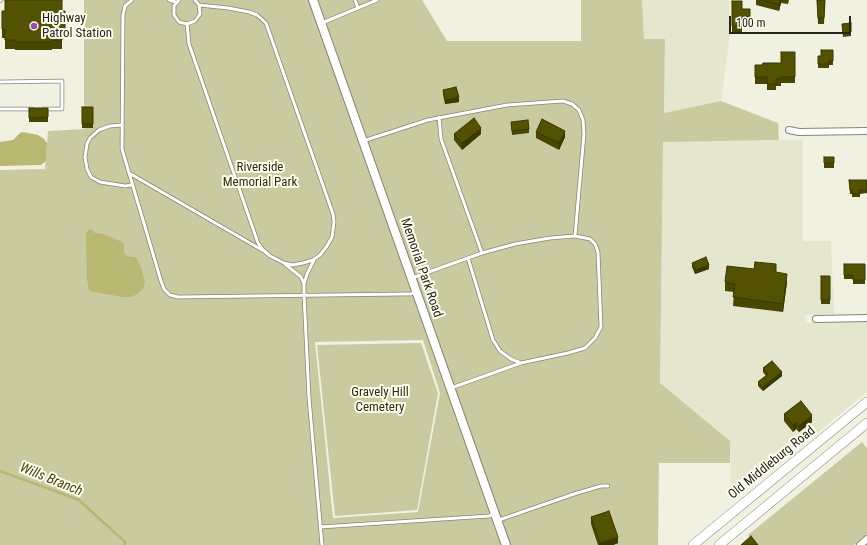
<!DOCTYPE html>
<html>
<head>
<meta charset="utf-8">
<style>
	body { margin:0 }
	#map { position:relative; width:867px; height:545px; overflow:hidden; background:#f1f1e1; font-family:"Roboto Condensed",sans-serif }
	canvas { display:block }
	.scale { position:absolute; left:729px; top:16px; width:122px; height:18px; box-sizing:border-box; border:2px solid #25251f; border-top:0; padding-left:5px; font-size:12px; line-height:14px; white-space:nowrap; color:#25251f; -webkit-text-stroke:3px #fefeef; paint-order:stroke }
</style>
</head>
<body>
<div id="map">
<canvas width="867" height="545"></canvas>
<div class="scale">100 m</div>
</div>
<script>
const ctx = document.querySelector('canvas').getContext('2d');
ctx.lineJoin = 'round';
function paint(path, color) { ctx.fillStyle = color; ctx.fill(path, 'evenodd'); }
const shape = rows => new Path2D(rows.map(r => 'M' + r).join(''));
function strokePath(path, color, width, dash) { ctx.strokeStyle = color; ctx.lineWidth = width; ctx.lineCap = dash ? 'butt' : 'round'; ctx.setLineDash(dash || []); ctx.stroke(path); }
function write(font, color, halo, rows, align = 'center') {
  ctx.font = font + ' "Roboto Condensed",sans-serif'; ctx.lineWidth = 4; ctx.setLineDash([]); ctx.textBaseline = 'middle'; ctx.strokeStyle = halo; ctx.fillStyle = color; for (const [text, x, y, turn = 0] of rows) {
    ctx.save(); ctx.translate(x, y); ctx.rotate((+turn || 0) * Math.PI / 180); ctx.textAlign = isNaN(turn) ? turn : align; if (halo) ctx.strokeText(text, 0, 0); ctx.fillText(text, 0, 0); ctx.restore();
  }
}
paint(shape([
	[642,0,729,0,730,35,721,101,664,113,665,40,644,40],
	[803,140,803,241,831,241,834,314,805,315,805,323,867,321,867,392,737,498,731,489,730,441,660,384,663,141]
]), '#e5e6ce');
paint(shape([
	[84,0,422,0,447,41,581,41,581,0,642,0,644,39,665,39,664,113,721,101,778,123,779,140,663,142,660,383,730,441,730,463,659,463,658,545,0,545,0,170,45,169,48,131,84,129],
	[423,340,440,393,418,512,333,518,315,342],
	[421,343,438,393,417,510,335,516,317,345],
	[862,442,867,448,867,534,854,545,757,545,748,535]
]), '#cacaa1');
paint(shape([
	[23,132,38,135,44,139,47,143,46,161,41,165,0,166,0,142,13,140,20,133],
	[91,229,95,233,104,234,120,241,124,244,124,252,125,255,131,257,136,257,142,270,145,283,143,289,137,294,132,297,123,297,93,292,89,290,87,279,86,235,88,230]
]), '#b8b873');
strokePath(shape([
	[0,471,79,500,125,542,125,545]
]), '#b8b873', 2.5);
const service = shape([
	[132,0,125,6,123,15,122,149,161,281,164,289,170,295,178,297,404,294,411,294,415,292],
	[169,0,176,2],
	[179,0,174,6,174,15,179,22,187,24,195,21,200,14,199,5,195,0],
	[355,0,358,8],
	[0,1,1,0],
	[322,23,377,0],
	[187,24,189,44,258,243,263,250,270,256,284,263,293,265,303,263,313,260,320,255,327,246,332,237,334,222,333,214,266,23,257,15,249,12,228,8,199,5],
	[0,82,62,81,62,109,44,109],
	[0,109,32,109],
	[439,117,441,139,482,253],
	[122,125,110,126,99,130,90,138,87,144,85,157,87,169,91,177,100,182,125,186,132,185],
	[363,141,428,120,507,105,563,101,572,104,579,110,583,120,584,134,575,236,550,238,515,244,482,253,412,278],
	[129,173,262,250],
	[468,258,493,340,500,351,511,359,521,363],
	[314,260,307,274,304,284,304,295,309,398,322,545],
	[285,264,301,277,304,284],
	[451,388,521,363,568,353,585,348,595,338,601,327,598,252,595,244,590,239,575,236],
	[499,520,574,494,601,486,608,486],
	[320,527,489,516,494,514]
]);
const minor = shape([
	[789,130,799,132,867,131],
	[816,319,867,318],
	[860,545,867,539]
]);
const tertiary = shape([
	[313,0,506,545]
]);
const secondary = shape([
	[693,545,867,402],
	[719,545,867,423]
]);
strokePath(service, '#858577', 4.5);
strokePath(minor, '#858577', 8);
strokePath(tertiary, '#858577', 10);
strokePath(secondary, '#858577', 10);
strokePath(service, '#fff', 3);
strokePath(minor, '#fff', 6);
strokePath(tertiary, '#fff', 8);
strokePath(secondary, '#fff', 9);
paint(shape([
	[756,0,789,0,788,4,781,3,779,11,756,5],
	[817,0,825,0,824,24,818,24],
	[732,1,742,9,750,17,750,24,742,24,742,32,732,32],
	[62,11,65,11,65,37,62,37,62,49,52,49,52,50,15,50,15,49,5,49,5,38,2,38,2,20],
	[851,23,851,36,843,37,842,24],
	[833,50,833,65,829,65,829,68,818,68,818,56,821,56],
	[795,52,795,83,781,83,781,86,776,86,776,90,767,90,767,84,755,84,755,65,762,65,781,63],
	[443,90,459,102,445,104,443,94],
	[82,107,93,107,93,128,82,128],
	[29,108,48,108,48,122,29,122],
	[511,122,529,129,529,133,512,135],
	[536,132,565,137,559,150,536,138],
	[454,134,481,134,462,150,454,140],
	[824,157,834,157,834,168,824,168],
	[849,180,867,180,867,193,860,194,860,197,852,197,852,194,850,194],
	[692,263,709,269,695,274,692,267],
	[844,264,865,264,865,284,853,284,853,279,844,279],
	[776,273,787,282,783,312,733,306,734,292,725,291,725,282],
	[821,276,830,276,830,304,821,304],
	[763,368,782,376,763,391,758,386,758,382,766,376,763,372],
	[784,414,812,422,799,432,796,429,793,432,784,421],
	[591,517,618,543,613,545,598,545,591,524]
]), '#474702');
paint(shape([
	[780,0,781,0,781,3,779,11,779,4],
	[459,97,459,102,445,104,445,100],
	[481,128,481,134,462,150,462,143],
	[565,131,565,137,559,150,559,143],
	[709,265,709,269,695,274,695,270],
	[787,274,787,282,783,312,783,304],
	[782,372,782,376,763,391,763,387],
	[812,415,812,422,799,432,799,426],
	[796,422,796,429,793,432,793,425],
	[618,537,618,543,613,545,600,545,600,543]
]), '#3a3901');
const building = shape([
	[5,0,62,0,62,11,65,11,65,29,62,29,62,40,52,40,52,42,15,42,15,40,5,40,5,29,2,29,2,11,5,11,5,0],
	[761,0,780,0,779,4,761,0],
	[817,0,825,0,824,18,818,18,817,0],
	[732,1,742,1,742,9,750,9,750,17,742,17,742,26,732,26,732,1],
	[851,23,851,32,843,33,842,24,851,23],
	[821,50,833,50,833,61,829,61,829,64,818,64,818,56,821,56,821,50],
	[781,52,795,52,795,77,781,77,781,79,776,79,776,84,767,84,767,77,755,77,755,65,762,65,763,63,781,63,781,52],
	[456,87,459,97,445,100,443,90,456,87],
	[82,107,93,107,93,124,82,124,82,107],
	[29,108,48,108,48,117,29,118,29,108],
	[474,118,481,128,462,143,454,134,474,118],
	[542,119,565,131,559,143,536,132,542,119],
	[528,120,529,129,512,131,511,122,528,120],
	[824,157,834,157,834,163,824,163,824,157],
	[849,180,867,180,867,190,859,190,860,193,852,194,852,190,850,190,849,180],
	[706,257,709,265,695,270,692,263,706,257],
	[755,262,776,264,776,272,787,274,783,304,733,297,735,284,725,282,727,266,754,269,755,262],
	[844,264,865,264,865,280,853,280,853,275,844,275,844,264],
	[821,276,830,276,830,300,821,300,821,276],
	[772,361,782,372,763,387,758,382,768,374,763,368,772,361],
	[801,401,812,415,799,426,796,422,793,425,784,414,801,401],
	[609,511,618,537,600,543,591,517,609,511],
	[751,536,758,545,741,545,751,536]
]);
paint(building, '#535202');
strokePath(building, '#3a3901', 1);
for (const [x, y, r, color] of [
	[34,26,4,"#9f47b4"]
]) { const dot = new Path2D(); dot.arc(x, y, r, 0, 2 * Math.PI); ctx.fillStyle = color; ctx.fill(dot); strokePath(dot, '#fefeef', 1.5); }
write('13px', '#25251f', '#fefeef', [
	["Highway",42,19],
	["Patrol Station",42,34]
], 'left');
write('13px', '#2e2e0f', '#fefeef', [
	["Riverside",260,168],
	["Memorial Park",260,183],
	["Gravely Hill",380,393],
	["Cemetery",380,408]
]);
write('13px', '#25251f', '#fefeef', [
	["Memorial Park Road",421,268,71],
	["Old Middleburg Road",772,463,-39]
]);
write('italic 14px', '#484712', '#fefeef', [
	["Wills Branch",51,480,22]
]);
</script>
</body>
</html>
